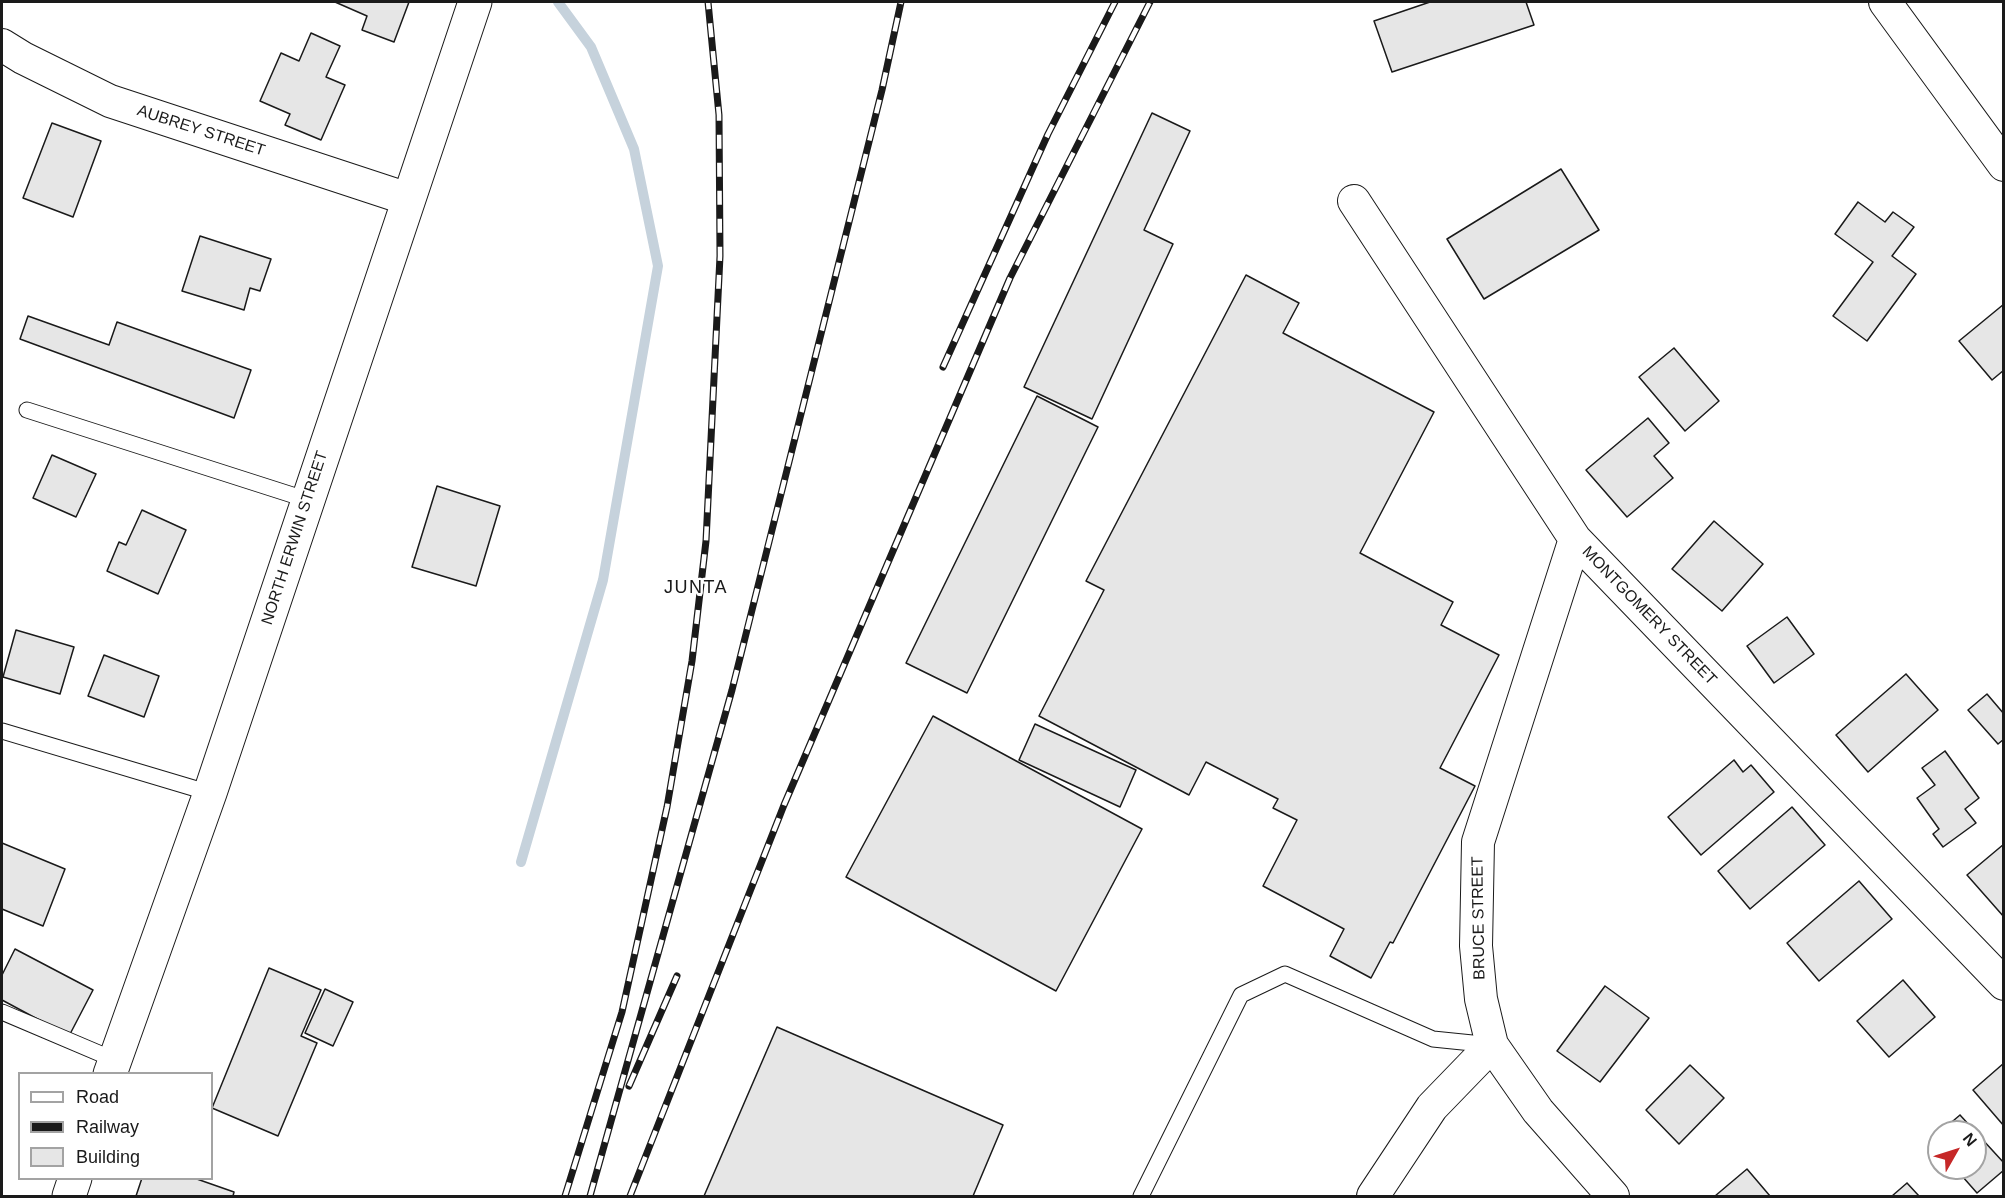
<!DOCTYPE html>
<html>
<head>
<meta charset="utf-8">
<style>
	body { margin:0 }
	#map { position:relative; width:2005px; height:1198px; overflow:hidden; background:#fff; font-family:Arial,sans-serif }
	canvas { display:block }
	.frame { position:absolute; inset:0; border:3px solid #1a1a1a; pointer-events:none }
	.legend { position:absolute; left:18px; top:1072px; width:195px; height:108px; box-sizing:border-box; background:#fff; border:2px solid #a3a3a3; margin:0; padding:8px 10px; list-style:none; font-size:18px; color:#1a1a1a }
	.legend li { display:flex; align-items:center; gap:12px; height:30px }
	.legend b { width:30px; border:2px solid #a3a3a3 }
	.north { position:absolute; left:1927px; top:1120px; width:60px; height:60px; box-sizing:border-box; background:#fff; border:2px solid #a3a3a3; border-radius:50%; rotate:51deg; font-size:16px; font-weight:700; line-height:24px; text-align:center; color:#1a1a1a }
	.north::after { content:''; display:block; margin:auto; width:21px; height:27px; background:#c62828; clip-path:polygon(50% 0,100% 100%,50% 72%,0 100%) }
</style>
</head>
<body>
<div id="map">
<canvas width="2005" height="1198"></canvas>
<div class="frame"></div>
<ul class="legend">
<li><b style="height:8px;background:#fff"></b>Road</li>
<li><b style="height:8px;background:#1a1a1a"></b>Railway</li>
<li><b style="height:16px;background:#e6e6e6"></b>Building</li>
</ul>
<div class="north">N</div>
</div>
<script>
const ctx = document.querySelector('canvas').getContext('2d');
ctx.lineJoin = 'round';
const shape = rows => new Path2D(rows.map(r => 'M' + r).join(''));
function strokePath(path, color, width, dash) { ctx.strokeStyle = color; ctx.lineWidth = width; ctx.lineCap = dash ? 'butt' : 'round'; ctx.setLineDash(dash || []); ctx.stroke(path); }
function paint(path, color) { ctx.fillStyle = color; ctx.fill(path, 'evenodd'); }
function write(font, color, halo, rows, align = 'center') {
  ctx.font = font + ' Arial,sans-serif'; ctx.lineWidth = 4.5; ctx.setLineDash([]); ctx.textBaseline = 'middle'; ctx.strokeStyle = halo; ctx.fillStyle = color; for (const [text, x, y, turn = 0] of rows) {
    ctx.save(); ctx.translate(x, y); ctx.rotate((+turn || 0) * Math.PI / 180); ctx.textAlign = isNaN(turn) ? turn : align; if (halo) ctx.strokeText(text, 0, 0); ctx.fillText(text, 0, 0); ctx.restore();
  }
}
strokePath(shape([
	[521,862,603,580,658,266,634,149,591,47,558,2]
]), '#c6d2dc', 10);
const building = shape([
	[335,2,409,2,394,42,362,30,367,16,335,2],
	[1430,2,1526,2,1534,25,1392,72,1374,21,1430,2],
	[311,33,340,46,326,77,345,85,321,140,285,125,290,114,260,101,281,53,299,61,311,33],
	[1152,113,1190,131,1144,230,1173,244,1092,419,1024,387,1152,113],
	[52,123,101,141,73,217,23,198,52,123],
	[1561,169,1599,230,1484,299,1447,239,1561,169],
	[1858,202,1885,222,1893,212,1914,227,1892,256,1916,274,1867,341,1833,316,1873,262,1835,234,1858,202],
	[200,236,271,259,260,291,250,288,244,310,182,291,200,236],
	[1246,275,1299,303,1283,333,1434,412,1360,553,1453,602,1441,625,1499,655,1440,768,1475,786,1393,943,1390,942,1371,978,1330,956,1344,929,1263,886,1297,820,1273,808,1278,799,1206,762,1189,795,1039,716,1104,590,1086,581,1246,275],
	[2004,304,2004,370,1992,380,1959,341,2004,304],
	[28,316,109,345,117,322,251,370,234,418,20,339,28,316],
	[1674,348,1719,401,1685,431,1639,377,1674,348],
	[1037,396,1098,427,967,693,906,663,1037,396],
	[1648,418,1669,443,1654,456,1673,478,1627,517,1586,470,1648,418],
	[52,455,96,474,76,517,33,498,52,455],
	[437,486,500,506,476,586,412,567,437,486],
	[142,510,186,530,158,594,107,571,119,542,126,545,142,510],
	[1714,521,1763,564,1722,611,1672,569,1714,521],
	[1787,617,1814,654,1774,683,1747,646,1787,617],
	[16,630,74,647,60,694,3,677,16,630],
	[104,655,159,676,144,717,88,696,104,655],
	[1906,674,1938,710,1868,772,1836,735,1906,674],
	[1987,694,2004,714,2004,739,1998,744,1968,710,1987,694],
	[933,716,1142,829,1056,991,846,877,933,716],
	[1035,724,1136,770,1120,807,1019,760,1035,724],
	[1945,751,1979,798,1965,809,1976,823,1943,847,1933,834,1939,829,1917,798,1935,785,1922,768,1945,751],
	[1734,760,1743,772,1751,765,1774,792,1701,855,1668,817,1734,760],
	[1792,807,1825,845,1750,909,1718,871,1792,807],
	[2,843,65,869,43,926,2,909,2,843],
	[2004,844,2004,917,1967,875,2004,844],
	[1859,881,1892,919,1819,981,1787,943,1859,881],
	[15,949,93,990,69,1036,2,1000,2,975,15,949],
	[269,968,321,990,301,1036,317,1043,278,1136,212,1108,269,968],
	[1903,980,1935,1017,1889,1057,1857,1021,1903,980],
	[1605,986,1649,1018,1600,1082,1557,1051,1605,986],
	[325,989,353,1002,333,1046,305,1033,325,989],
	[777,1027,1003,1125,973,1196,704,1196,777,1027],
	[2004,1063,2004,1126,1973,1090,2004,1063],
	[1690,1065,1724,1098,1679,1144,1646,1110,1690,1065],
	[1960,1115,2004,1163,2004,1170,1977,1193,1955,1168,1975,1168,1975,1132,1940,1132,1960,1115],
	[1747,1169,1770,1196,1715,1196,1747,1169],
	[142,1178,194,1178,234,1192,233,1196,136,1196,142,1178],
	[1907,1183,1919,1196,1892,1196,1907,1183]
]);
paint(building, '#e6e6e6');
strokePath(building, '#1a1a1a', 1.5);
const lane = shape([
	[27,410,308,500],
	[2,731,210,793],
	[2,1012,115,1060],
	[1141,1196,1241,995,1285,974,1433,1039,1492,1045]
]);
const street = shape([
	[1885,2,2004,165],
	[2,45,23,58,110,101,408,199],
	[1354,201,1575,539,2004,984],
	[1492,1045,1538,1111,1613,1196],
	[1373,1196,1432,1107,1492,1045,1481,999,1476,946,1478,842,1575,539]
]);
const secondary = shape([
	[110,1074,210,793,475,2],
	[69,1196,75,1178]
]);
strokePath(lane, '#1a1a1a', 17);
strokePath(street, '#1a1a1a', 34);
strokePath(secondary, '#1a1a1a', 35);
strokePath(lane, '#fff', 15);
strokePath(street, '#fff', 32);
strokePath(secondary, '#fff', 33);
const rail = shape([
	[943,367,1048,134,1115,2],
	[629,1086,677,976],
	[565,1196,622,1012,667,807,692,661,706,541,720,256,719,115,708,2],
	[590,1196,732,690,882,90,901,2],
	[630,1196,784,805,1010,278,1150,2]
]);
strokePath(rail, '#1a1a1a', 7);
strokePath(rail, '#fff', 4.5, [14]);
write('16px', '#1a1a1a', '#fff', [
	["AUBREY STREET",201,131,18],
	["NORTH ERWIN STREET",295,538,-72],
	["MONTGOMERY STREET",1649,616,46],
	["BRUCE STREET",1479,918,-91]
]);
ctx.letterSpacing = '1.5px';
write('18px', '#1a1a1a', '#fff', [
	["JUNTA",696,588]
]);
ctx.letterSpacing = '0px';
</script>
</body>
</html>
